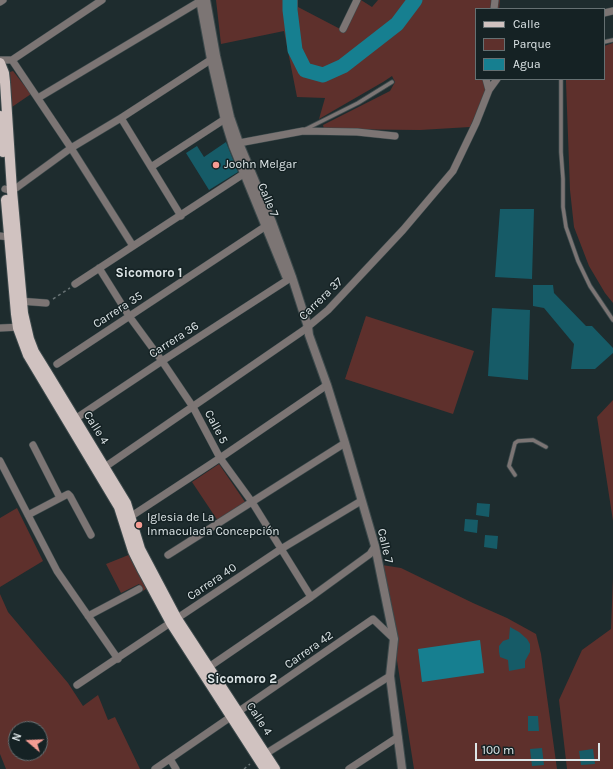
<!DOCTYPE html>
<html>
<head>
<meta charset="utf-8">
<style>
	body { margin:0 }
	#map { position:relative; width:613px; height:769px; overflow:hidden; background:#1e2c2e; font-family:Karla,sans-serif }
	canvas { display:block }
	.legend { position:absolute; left:475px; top:8px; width:130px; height:72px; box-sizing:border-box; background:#152224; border:1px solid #657072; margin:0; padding:5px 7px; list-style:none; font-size:12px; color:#dee6e8 }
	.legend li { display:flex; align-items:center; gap:8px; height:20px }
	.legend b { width:20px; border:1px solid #657072 }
	.north { position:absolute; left:8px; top:721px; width:40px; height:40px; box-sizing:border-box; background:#152224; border:1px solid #657072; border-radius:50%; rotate:289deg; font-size:11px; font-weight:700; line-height:16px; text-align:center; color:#dee6e8 }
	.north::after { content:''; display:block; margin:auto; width:14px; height:18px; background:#f59c93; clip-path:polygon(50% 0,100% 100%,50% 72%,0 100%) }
	.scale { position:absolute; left:475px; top:743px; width:125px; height:18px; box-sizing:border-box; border:2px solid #dee6e8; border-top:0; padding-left:5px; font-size:12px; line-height:14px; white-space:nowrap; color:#dee6e8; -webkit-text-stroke:3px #152224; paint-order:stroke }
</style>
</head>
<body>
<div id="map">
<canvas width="613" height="769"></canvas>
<ul class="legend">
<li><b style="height:5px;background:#d0c2c0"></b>Calle</li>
<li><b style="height:11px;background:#5e302c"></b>Parque</li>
<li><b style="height:11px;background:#167f90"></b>Agua</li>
</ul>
<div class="north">N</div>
<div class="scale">100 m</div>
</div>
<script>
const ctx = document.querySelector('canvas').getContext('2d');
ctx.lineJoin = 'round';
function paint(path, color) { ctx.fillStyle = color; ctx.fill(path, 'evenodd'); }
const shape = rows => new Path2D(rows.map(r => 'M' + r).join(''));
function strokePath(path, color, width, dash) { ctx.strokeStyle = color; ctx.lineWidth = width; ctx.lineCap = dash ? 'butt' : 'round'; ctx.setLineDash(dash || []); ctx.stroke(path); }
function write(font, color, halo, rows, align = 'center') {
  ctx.font = font + ' Karla,sans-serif'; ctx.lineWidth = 3; ctx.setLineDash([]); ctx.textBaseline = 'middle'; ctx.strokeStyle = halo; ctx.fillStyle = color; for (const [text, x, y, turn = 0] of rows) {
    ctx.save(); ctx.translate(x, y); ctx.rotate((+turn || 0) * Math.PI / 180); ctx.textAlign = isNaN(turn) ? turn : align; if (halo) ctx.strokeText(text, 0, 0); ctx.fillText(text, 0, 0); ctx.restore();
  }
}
paint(shape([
	[216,0,298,0,298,7,344,31,361,0,372,7,378,0,500,0,499,9,476,9,476,79,487,79,486,91,470,127,420,130,324,129,323,125,390,91,395,82,392,76,383,82,319,119,325,98,297,97,284,31,221,44],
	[613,43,613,303,605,293,589,266,574,227,570,190,566,82,566,79,604,79,604,46],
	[13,71,31,94,12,107,10,72],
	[366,316,474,351,453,414,345,379],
	[613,400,613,521,597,417],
	[219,464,245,502,218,521,192,482],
	[17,508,43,561,0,587,0,518],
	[131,554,147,588,143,591,139,584,121,593,106,564],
	[382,565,401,568,473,603,507,618,536,634,541,654,557,769,414,769],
	[613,578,613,769,567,769,559,700,582,650,611,629],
	[0,594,8,612,68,683,83,706,98,695,108,720,115,717,140,769,6,769,0,754],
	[16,729,40,729,40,753,16,753]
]), '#5e302c');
paint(shape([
	[480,640,484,673,422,682,418,649]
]), '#167f90');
strokePath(shape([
	[290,0,290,10,295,50,305,70,323,75,343,66,397,24,415,0]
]), '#167f90', 15);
paint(shape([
	[226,142,238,172,209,190,186,153,197,146,204,157],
	[500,209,534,209,532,279,495,277],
	[533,285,553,285,554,293,586,326,592,326,613,348,613,353,595,369,571,369,574,344,544,308,533,306],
	[492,308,530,310,528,380,488,376],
	[477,503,490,504,489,517,476,515],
	[465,519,478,520,477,533,464,531],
	[485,535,498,536,497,549,484,547],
	[510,627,519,632,527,639,530,644,530,652,525,661,525,668,509,671,508,660,500,657,499,652,499,646,503,641,509,639],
	[528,716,538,716,539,731,528,731],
	[542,748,544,765,532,766,530,749],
	[593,749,595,764,581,765,579,751]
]), '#165b67');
const service = shape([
	[604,42,613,40],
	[561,79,561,152,563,179,563,207,566,227,578,261,590,286,613,320],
	[306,129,358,103,392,82],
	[515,475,509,466,515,443,518,441,533,440,546,447]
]);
const minor = shape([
	[0,2,3,0],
	[494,9,495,0],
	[604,13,613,11],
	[343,29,357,0],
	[0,60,12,60,102,0],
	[12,60,71,148,133,246],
	[489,90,497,79],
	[38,98,202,0],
	[121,118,181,216],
	[239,143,303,131,357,132,395,136],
	[151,167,228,117],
	[5,189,12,191,71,148,121,118,215,57],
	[0,236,9,237],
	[99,268,129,316,162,361,193,407,220,458,252,502,311,597],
	[75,284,248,171],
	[19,301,46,303],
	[0,328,21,327],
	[57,364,269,224],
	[72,421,162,361,292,277],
	[33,445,60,498],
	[0,461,57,571,118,659],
	[102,469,304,330,328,310,403,230,453,171,476,123,489,90,486,79],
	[28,515,68,494,70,496,91,535],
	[127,519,220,458,327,385],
	[168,555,345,443],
	[88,616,139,589],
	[206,669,311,597,370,554,375,546],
	[77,685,281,549,361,501],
	[262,756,390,676],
	[170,759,176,769],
	[155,769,373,619,394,639],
	[349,769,398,737]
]);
const tertiary = shape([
	[200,0,211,59,225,120,233,146,286,276],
	[206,0,216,56,230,117,239,143,272,222,292,277,308,327,309,335,327,385,345,443,375,546,394,639,390,676,402,769]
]);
const primary = shape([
	[0,63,4,73,5,82,12,191,23,313,29,339,34,352,47,373,126,503,140,549,177,619,275,769],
	[0,116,3,152],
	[6,200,16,314,18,328,28,355,119,507,133,551,143,571,171,623,265,769]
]);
strokePath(service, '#3d4a4c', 5);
strokePath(minor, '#3d4a4c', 8);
strokePath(tertiary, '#3d4a4c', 10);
strokePath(primary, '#3d4a4c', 12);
strokePath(shape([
	[53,299,70,288],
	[244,769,250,764]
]), '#677274', 1.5, [3, 3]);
strokePath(service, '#7c7574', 3.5);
strokePath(minor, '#7c7574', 7);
strokePath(tertiary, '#7c7574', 8);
strokePath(primary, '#d0c2c0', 10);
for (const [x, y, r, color] of [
	[216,165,4,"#f59c93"],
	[139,525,4,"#f59c93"]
]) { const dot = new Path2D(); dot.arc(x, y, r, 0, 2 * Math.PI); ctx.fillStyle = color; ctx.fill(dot); strokePath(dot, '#152224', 1.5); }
write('12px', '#dee6e8', '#152224', [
	["Joohn Melgar",224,165],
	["Iglesia de La",147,518],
	["Inmaculada Concepción",147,532]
], 'left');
write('12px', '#dee6e8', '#152224', [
	["Calle 7",268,200,67],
	["Carrera 37",321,299,-44],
	["Carrera 35",118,310,-33],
	["Carrera 36",174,340,-33],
	["Calle 5",216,427,62],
	["Calle 4",96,428,58],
	["Calle 7",385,546,77],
	["Carrera 40",212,582,-34],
	["Carrera 42",309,650,-35],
	["Calle 4",259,719,57]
]);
write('bold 13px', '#dee6e8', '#152224', [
	["Sicomoro 1",149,273],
	["Sicomoro 2",242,679]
]);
</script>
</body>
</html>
